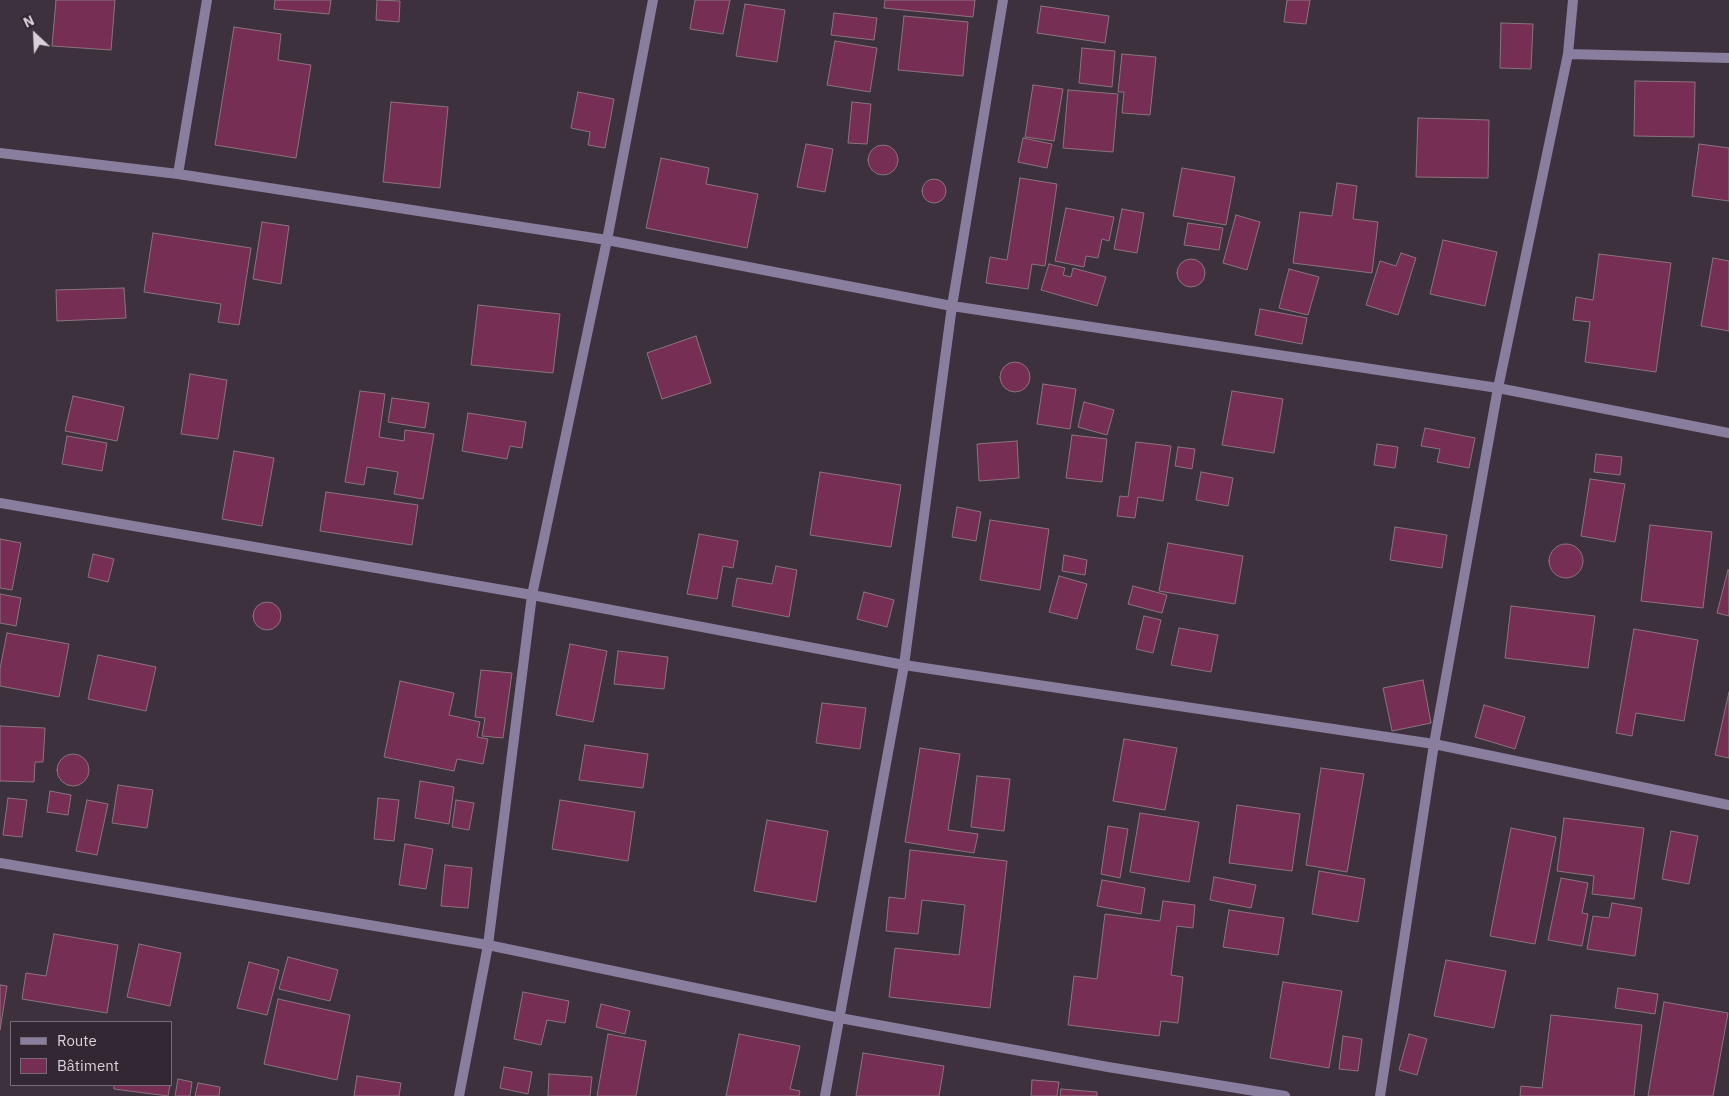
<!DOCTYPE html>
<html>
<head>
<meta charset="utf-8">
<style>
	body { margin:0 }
	#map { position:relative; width:1729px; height:1096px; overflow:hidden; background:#3e313e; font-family:"IBM Plex Sans",sans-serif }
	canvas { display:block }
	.legend { position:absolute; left:10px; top:1021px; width:162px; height:65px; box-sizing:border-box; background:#342734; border:1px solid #766b76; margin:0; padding:6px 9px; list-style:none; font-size:15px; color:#d9d1d9 }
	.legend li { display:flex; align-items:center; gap:10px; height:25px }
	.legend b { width:25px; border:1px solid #766b76 }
	.north { position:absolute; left:10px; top:10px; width:50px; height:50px; -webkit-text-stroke:4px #342734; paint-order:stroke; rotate:335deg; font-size:14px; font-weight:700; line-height:20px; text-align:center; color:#d9d1d9 }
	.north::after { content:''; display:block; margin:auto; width:18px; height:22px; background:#d9d1d9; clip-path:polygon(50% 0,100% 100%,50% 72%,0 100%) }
</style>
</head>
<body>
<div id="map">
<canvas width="1729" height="1096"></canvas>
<ul class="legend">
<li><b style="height:6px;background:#8a7e9f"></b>Route</li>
<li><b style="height:14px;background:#772e54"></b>Bâtiment</li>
</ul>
<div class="north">N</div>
</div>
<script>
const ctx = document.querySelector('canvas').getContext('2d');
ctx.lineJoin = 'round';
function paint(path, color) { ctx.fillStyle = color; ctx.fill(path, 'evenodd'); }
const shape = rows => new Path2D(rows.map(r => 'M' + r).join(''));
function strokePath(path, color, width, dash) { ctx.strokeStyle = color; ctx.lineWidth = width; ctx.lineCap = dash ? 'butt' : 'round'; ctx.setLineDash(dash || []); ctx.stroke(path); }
const building = shape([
	[56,0,115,0,111,50,52,46,56,0],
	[275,0,331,0,329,14,274,9,275,0],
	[377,0,400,1,399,22,376,20,377,0],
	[695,0,730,0,723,34,690,29,695,0],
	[885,0,975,0,973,17,884,8,885,0],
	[1287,0,1310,0,1306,24,1284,22,1287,0],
	[745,4,785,10,777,62,736,56,745,4],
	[1041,6,1109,16,1105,43,1037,33,1041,6],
	[834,13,877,18,874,40,831,35,834,13],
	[904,16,968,22,963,76,898,70,904,16],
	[1501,23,1533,24,1531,69,1500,68,1501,23],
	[234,27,281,34,278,60,311,65,296,158,215,145,234,27],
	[835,41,877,48,870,92,827,85,835,41],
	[1082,48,1115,51,1112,87,1079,83,1082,48],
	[1122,54,1156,57,1150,115,1122,113,1124,92,1118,92,1122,54],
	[1635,81,1695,82,1694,137,1634,136,1635,81],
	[1033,85,1063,89,1054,141,1025,137,1033,85],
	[1068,90,1118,94,1113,152,1063,148,1068,90],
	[578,92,614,99,605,148,588,145,590,132,571,128,578,92],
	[391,102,448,107,440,188,383,182,391,102],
	[852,102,871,104,867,144,848,143,852,102],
	[1418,118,1489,120,1488,178,1416,177,1418,118],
	[1023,138,1052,144,1047,168,1018,162,1023,138],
	[806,144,833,149,825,192,797,187,806,144],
	[1699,144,1729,148,1729,201,1692,196,1699,144],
	'868 160a15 15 0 1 1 30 0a15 15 0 1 1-30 0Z',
	[661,158,709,168,706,184,758,194,747,248,646,228,661,158],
	[1182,168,1235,177,1226,225,1173,216,1182,168],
	[1020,178,1057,184,1045,266,1032,264,1028,289,986,283,990,257,1007,260,1020,178],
	'922 191a12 12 0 1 1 24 0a12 12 0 1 1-24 0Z',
	[1337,183,1357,186,1353,219,1378,222,1372,273,1293,263,1300,212,1332,216,1337,183],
	[1066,208,1114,217,1109,241,1102,239,1098,258,1086,256,1084,267,1055,261,1066,208],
	[1122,209,1144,213,1137,253,1114,249,1122,209],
	[1236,215,1260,222,1247,270,1223,263,1236,215],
	[262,222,289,226,281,284,253,279,262,222],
	[1188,223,1223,228,1219,250,1184,245,1188,223],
	[153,233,251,248,239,325,218,322,221,304,144,292,153,233],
	[1443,240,1497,252,1485,306,1430,294,1443,240],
	[1401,253,1416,258,1398,315,1366,305,1380,261,1396,266,1401,253],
	[1599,254,1671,263,1656,372,1585,362,1590,322,1573,320,1576,297,1593,300,1599,254],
	[1713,258,1729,261,1729,331,1701,326,1713,258],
	'1177 273a14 14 0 1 1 28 0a14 14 0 1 1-28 0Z',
	[1049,264,1065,268,1063,275,1071,277,1073,268,1106,277,1097,306,1041,290,1049,264],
	[1289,269,1319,277,1308,315,1279,308,1289,269],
	[124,288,126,318,57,321,56,290,124,288],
	[478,305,560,314,553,373,471,365,478,305],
	[1260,309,1307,318,1302,344,1255,335,1260,309],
	[696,336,711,383,662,399,647,353,696,336],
	'1000 377a15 15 0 1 1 30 0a15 15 0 1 1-30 0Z',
	[190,374,227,380,218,439,181,434,190,374],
	[1043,384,1076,389,1070,429,1037,424,1043,384],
	[360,391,385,394,379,437,404,441,405,430,434,434,423,499,394,494,398,472,367,467,364,485,345,482,360,391],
	[1232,391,1283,399,1274,453,1222,445,1232,391],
	[73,396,124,407,117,441,65,431,73,396],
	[392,398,429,403,425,428,388,422,392,398],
	[1084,402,1114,410,1107,435,1078,427,1084,402],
	[468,413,526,422,522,448,510,446,507,459,462,451,468,413],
	[1425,428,1475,438,1469,468,1437,462,1440,449,1421,446,1425,428],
	[1072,435,1107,439,1102,482,1066,478,1072,435],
	[67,436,107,443,102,471,62,464,67,436],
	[1017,441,1019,478,979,481,977,444,1017,441],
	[1136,442,1171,446,1163,501,1138,497,1135,518,1117,516,1120,496,1128,497,1136,442],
	[1377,444,1398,447,1395,468,1374,465,1377,444],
	[1178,447,1195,449,1192,469,1175,466,1178,447],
	[234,451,274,458,262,526,222,519,234,451],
	[1596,454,1622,457,1620,475,1594,472,1596,454],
	[820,472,901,485,891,547,810,535,820,472],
	[1201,472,1233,478,1228,506,1196,500,1201,472],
	[1590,479,1625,484,1615,542,1581,536,1590,479],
	[326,492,418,505,412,545,320,531,326,492],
	[957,507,981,512,976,541,952,537,957,507],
	[990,520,1049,529,1040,590,980,580,990,520],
	[1650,525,1712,532,1703,608,1641,601,1650,525],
	[1395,527,1447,535,1442,568,1390,560,1395,527],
	[699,534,738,541,733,568,723,566,717,599,687,594,699,534],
	[0,539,21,543,12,590,0,588,0,539],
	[1168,543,1243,556,1235,604,1159,591,1168,543],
	'1549 561a17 17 0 1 1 34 0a17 17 0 1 1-34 0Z',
	[93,554,114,559,108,582,88,577,93,554],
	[1064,555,1087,560,1085,575,1062,571,1064,555],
	[776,566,797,570,789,617,732,606,737,578,772,584,776,566],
	[1728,570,1729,570,1729,616,1717,613,1728,570],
	[1059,576,1087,584,1077,619,1049,612,1059,576],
	[1133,586,1167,595,1162,613,1128,604,1133,586],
	[864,592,894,600,887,627,857,619,864,592],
	[0,594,21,598,16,626,0,623,0,594],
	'253 616a14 14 0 1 1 28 0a14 14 0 1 1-28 0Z',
	[1511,606,1595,616,1588,668,1505,658,1511,606],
	[1144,616,1161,620,1153,653,1136,649,1144,616],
	[1179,628,1218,635,1211,672,1171,665,1179,628],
	[1634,629,1698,640,1684,721,1636,713,1632,736,1616,733,1634,629],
	[7,633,69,644,59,697,0,686,0,669,7,633],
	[570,644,607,651,593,722,556,715,570,644],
	[618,651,668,657,664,689,614,684,618,651],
	[98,655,156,667,146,711,88,699,98,655],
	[481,670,512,673,503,738,482,736,485,718,475,717,481,670],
	[1423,680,1431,723,1392,731,1383,688,1423,680],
	[400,681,454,693,449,715,480,722,477,737,488,739,483,764,457,759,454,771,384,757,400,681],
	[1729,692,1729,758,1715,755,1729,692],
	[822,703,866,708,860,749,816,743,822,703],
	[1484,705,1525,717,1515,749,1475,737,1484,705],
	[0,726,45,728,43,762,35,762,34,782,0,781,0,726],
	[1124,739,1177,748,1165,810,1113,801,1124,739],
	[585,745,648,754,643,788,579,780,585,745],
	[920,748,960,754,948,830,978,834,974,853,905,842,920,748],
	'57 770a16 16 0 1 1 32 0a16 16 0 1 1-32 0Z',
	[1321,768,1364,774,1347,872,1306,865,1321,768],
	[977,776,1010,779,1004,831,971,827,977,776],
	[420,781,454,787,449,824,415,818,420,781],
	[118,785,153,790,147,828,112,823,118,785],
	[50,791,71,795,68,815,47,812,50,791],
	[8,798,27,800,22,837,3,835,8,798],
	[378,798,399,800,394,841,374,839,378,798],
	[87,800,108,804,97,855,76,851,87,800],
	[456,800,474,803,469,830,452,827,456,800],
	[560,800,635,812,628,861,552,849,560,800],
	[1237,805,1300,814,1292,871,1229,863,1237,805],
	[1140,813,1199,822,1189,882,1130,872,1140,813],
	[1564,818,1644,828,1634,899,1592,894,1594,876,1557,871,1564,818],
	[767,820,828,831,816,902,754,891,767,820],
	[1108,826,1128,829,1120,878,1101,874,1108,826],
	[1511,828,1556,837,1535,944,1490,936,1511,828],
	[1671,831,1698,836,1689,884,1662,879,1671,831],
	[405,844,433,849,426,889,399,885,405,844],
	[910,850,1007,861,990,1008,889,997,895,948,959,955,965,905,922,900,918,934,886,931,889,897,905,899,910,850],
	[445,865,472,868,468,908,441,906,445,865],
	[1319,871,1365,879,1358,922,1312,914,1319,871],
	[1214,877,1256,885,1251,908,1210,900,1214,877],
	[1561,878,1588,883,1582,913,1588,914,1582,946,1548,940,1561,878],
	[1102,880,1145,888,1141,914,1097,906,1102,880],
	[1163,901,1195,905,1193,928,1177,926,1171,975,1183,977,1178,1023,1161,1021,1159,1036,1068,1025,1074,976,1097,979,1105,914,1160,921,1163,901],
	[1612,903,1642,908,1635,956,1587,949,1593,916,1609,918,1612,903],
	[1229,910,1284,918,1278,955,1223,947,1229,910],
	[54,934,118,945,107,1013,22,999,26,973,46,976,54,934],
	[139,944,181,953,170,1006,127,997,139,944],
	[288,957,338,970,330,1001,279,989,288,957],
	[1446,960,1506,971,1494,1028,1434,1016,1446,960],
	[249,962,279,970,267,1015,237,1008,249,962],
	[1283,982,1342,991,1329,1068,1270,1058,1283,982],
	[0,985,7,986,0,1030,0,985],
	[1618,988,1658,994,1655,1014,1615,1008,1618,988],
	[523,992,569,1001,565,1023,547,1020,541,1045,514,1039,523,992],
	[278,999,350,1015,337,1080,264,1064,278,999],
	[1664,1002,1728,1013,1713,1096,1648,1096,1664,1002],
	[601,1004,630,1011,625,1034,596,1027,601,1004],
	[1551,1015,1642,1025,1634,1096,1520,1096,1521,1086,1542,1088,1551,1015],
	[608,1034,646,1041,636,1096,597,1096,608,1034],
	[739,1034,800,1046,790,1089,800,1091,799,1096,726,1096,739,1034],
	[1409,1034,1427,1039,1417,1075,1399,1070,1409,1034],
	[1343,1036,1362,1039,1358,1071,1339,1069,1343,1036],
	[863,1053,944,1066,939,1096,856,1096,863,1053],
	[504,1067,532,1072,528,1094,500,1088,504,1067],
	[549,1074,592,1077,590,1096,548,1096,549,1074],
	[357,1076,401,1083,399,1096,354,1096,357,1076],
	[178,1079,192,1082,190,1096,175,1096,178,1079],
	[1032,1080,1059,1082,1057,1096,1031,1096,1032,1080],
	[198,1083,220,1087,219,1096,195,1096,198,1083],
	[114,1085,170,1085,168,1096,114,1089,114,1085],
	[1061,1089,1097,1092,1097,1096,1060,1096,1061,1089]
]);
paint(building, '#772e54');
strokePath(building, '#8a747d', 1);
strokePath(shape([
	[1568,54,1729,58],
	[0,153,178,174,607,240,952,306,1498,388,1729,433],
	[178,174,207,0],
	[0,503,532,595,904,665,1434,744,1729,805],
	[459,1096,488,945,532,595,607,240,653,0],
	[825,1096,904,665,952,306,1003,0],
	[1380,1096,1434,744,1498,388,1568,54,1573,0]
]), '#8a7e9f', 10);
strokePath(shape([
	[0,863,488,945,840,1018,1108,1067,1285,1096]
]), '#8a7e9f', 10);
</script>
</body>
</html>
